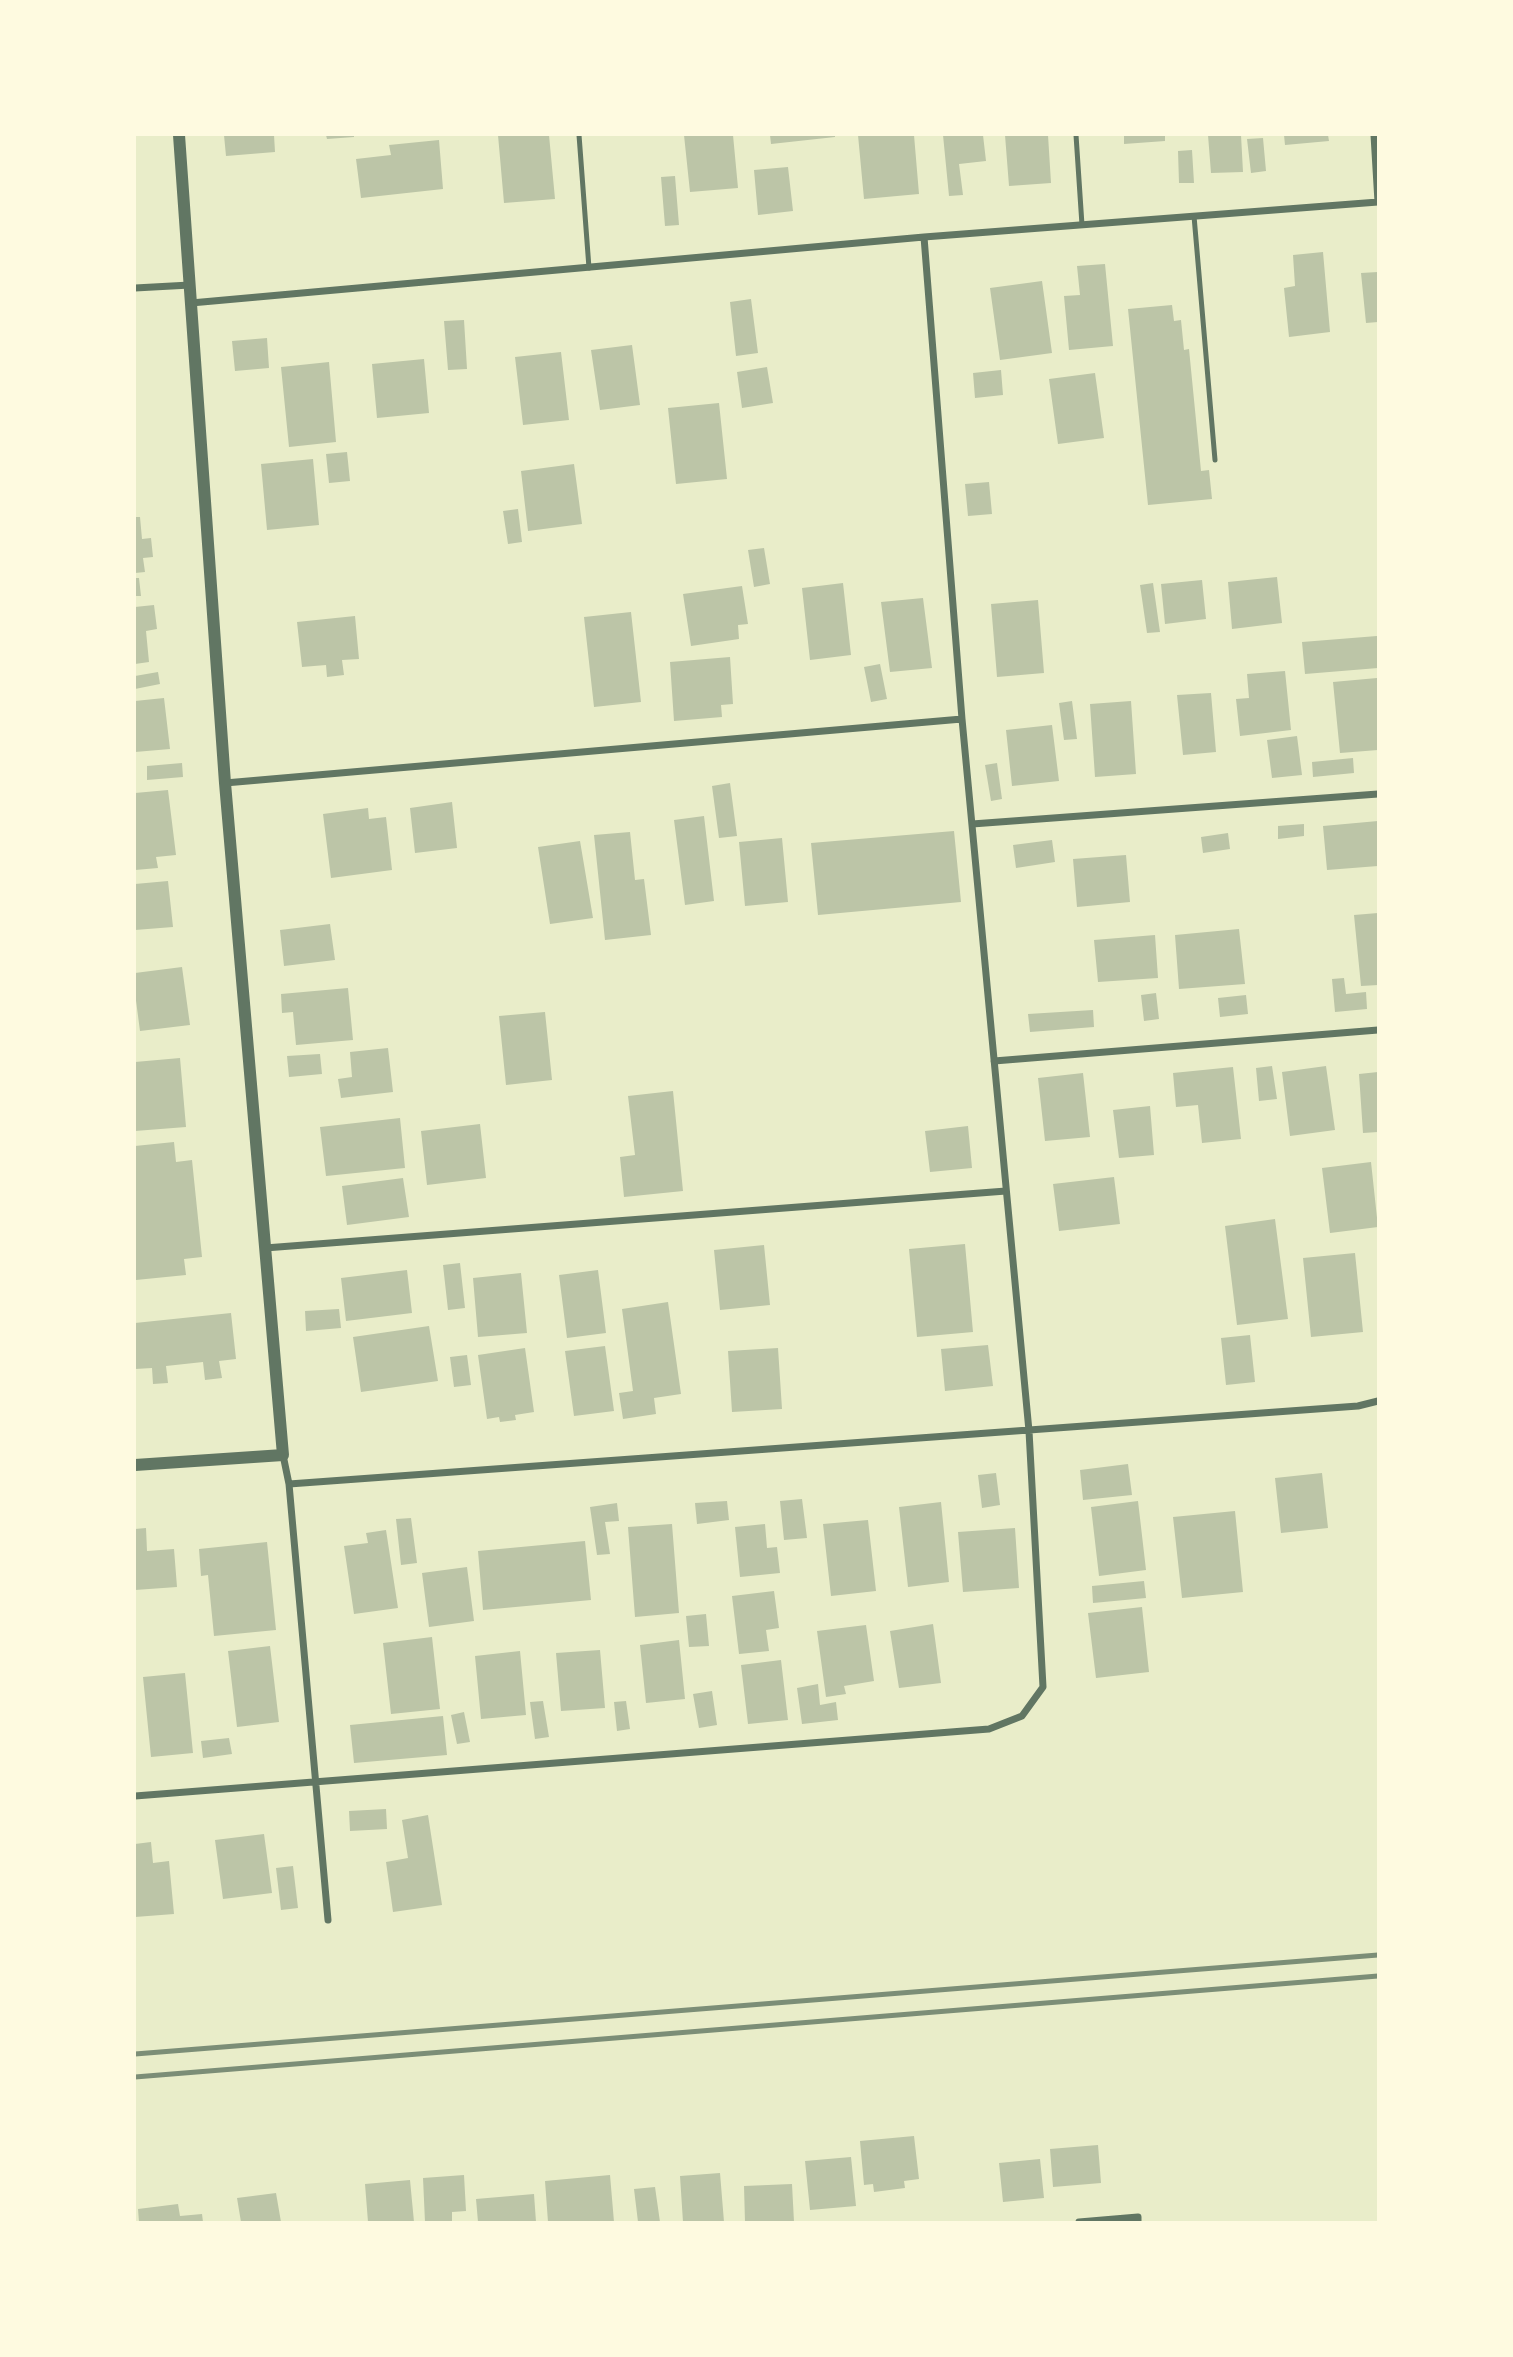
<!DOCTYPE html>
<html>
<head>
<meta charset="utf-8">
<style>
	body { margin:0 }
	#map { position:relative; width:1513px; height:2357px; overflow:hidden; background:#e9edc9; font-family:"Asap Condensed",sans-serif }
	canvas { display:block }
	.frame { position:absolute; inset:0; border:136px solid #fefae0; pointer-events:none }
</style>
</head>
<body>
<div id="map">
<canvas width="1513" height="2357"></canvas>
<div class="frame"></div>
</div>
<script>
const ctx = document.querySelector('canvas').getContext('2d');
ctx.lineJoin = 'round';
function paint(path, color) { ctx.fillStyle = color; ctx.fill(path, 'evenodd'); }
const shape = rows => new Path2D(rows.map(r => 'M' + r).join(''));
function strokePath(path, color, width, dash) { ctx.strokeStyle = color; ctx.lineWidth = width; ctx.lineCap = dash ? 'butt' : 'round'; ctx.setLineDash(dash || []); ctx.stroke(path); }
paint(shape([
	[224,135,274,135,275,152,226,156],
	[326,135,354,135,354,137,327,139],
	[498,135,549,135,555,199,504,203],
	[684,135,733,135,738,188,690,192],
	[770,135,835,135,835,137,771,144],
	[858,135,914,135,919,194,864,199],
	[943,135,983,135,986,161,959,164,963,195,949,196],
	[1005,135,1048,135,1051,183,1009,186],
	[1124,135,1165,135,1165,141,1124,144],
	[1208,135,1241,135,1243,172,1211,173],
	[1284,135,1328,135,1329,141,1285,145],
	[1263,138,1266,171,1251,173,1247,139],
	[439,140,443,189,361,198,356,159,391,155,389,145],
	[1192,150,1194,183,1179,183,1178,151],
	[788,167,793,211,758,215,754,170],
	[675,176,679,225,665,226,661,177],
	[1323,252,1330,332,1289,337,1284,288,1295,286,1293,255],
	[1105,264,1113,346,1069,350,1064,296,1080,295,1077,266],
	[1378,272,1378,322,1366,323,1361,273],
	[1042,281,1052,353,1000,360,990,288],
	[751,299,758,353,736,356,730,302],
	[1172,305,1174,321,1181,320,1184,350,1189,349,1201,471,1209,470,1212,499,1148,505,1128,309],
	[464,320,467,369,448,370,444,321],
	[267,338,269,368,235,371,232,341],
	[632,345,640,405,600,410,591,350],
	[561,352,569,420,523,425,515,357],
	[424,359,429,413,377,418,372,364],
	[329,362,336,442,289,447,281,367],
	[767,367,773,403,742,408,737,372],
	[1001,370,1003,395,975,398,973,373],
	[1095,373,1104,438,1058,444,1049,379],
	[719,403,727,479,676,484,668,408],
	[347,452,350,481,329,483,326,454],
	[313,459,319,525,267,530,261,464],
	[574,464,582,524,528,531,521,471],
	[989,482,992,514,968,516,965,484],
	[518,509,522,542,508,544,503,511],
	[135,517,140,517,142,539,151,538,153,557,143,558,145,572,135,573],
	[764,548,770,584,754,587,748,550],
	[1277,577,1282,623,1232,629,1228,582],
	[135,578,139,578,141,596,135,596],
	[1202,580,1206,619,1165,624,1161,584],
	[843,583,851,655,810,660,802,588],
	[1153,583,1160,632,1147,633,1140,585],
	[742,586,748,624,738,625,739,639,691,646,683,594],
	[923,598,932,668,890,672,881,602],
	[1038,600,1044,673,997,677,991,604],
	[154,605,157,629,146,631,149,662,135,664,135,607],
	[631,612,641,702,594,707,584,617],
	[355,616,359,659,342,660,344,675,327,677,326,665,302,667,297,622],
	[1377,636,1378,668,1305,674,1302,642],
	[730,657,733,704,721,705,722,717,674,721,670,662],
	[880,664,887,699,871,702,864,667],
	[1285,671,1291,730,1240,736,1236,699,1249,698,1247,674],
	[158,672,160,684,135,689,135,676],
	[1377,678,1378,750,1340,753,1333,682],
	[1211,693,1216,752,1183,755,1177,695],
	[164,698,170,749,135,752,135,701],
	[1072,701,1077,739,1064,740,1059,703],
	[1131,701,1136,774,1095,777,1090,704],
	[1052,725,1059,781,1012,786,1006,730],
	[1297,736,1302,775,1272,778,1267,740],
	[1353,758,1354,773,1313,777,1312,762],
	[182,763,183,777,147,780,147,766],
	[997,763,1002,799,991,801,985,765],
	[730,783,737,836,719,838,712,786],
	[168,790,176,855,156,857,158,868,135,870,135,793],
	[452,802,457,848,415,853,410,808],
	[368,808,369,819,386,817,392,870,331,878,323,814],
	[704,816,714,901,685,905,674,820],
	[1378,821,1378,866,1327,870,1323,826],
	[1304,824,1304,836,1278,839,1278,826],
	[954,831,961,902,818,915,811,843],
	[630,832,635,880,644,879,651,935,605,940,594,835],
	[1228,833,1230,849,1203,853,1201,837],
	[782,838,788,902,745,906,739,842],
	[1052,840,1055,862,1016,868,1013,845],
	[580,841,593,918,550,924,538,847],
	[1126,855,1130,902,1077,907,1073,859],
	[168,881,173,927,135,930,135,884],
	[1378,913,1378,985,1361,986,1354,915],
	[330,924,335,960,284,966,280,930],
	[1239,929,1245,984,1179,989,1175,935],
	[1155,935,1158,978,1098,982,1094,940],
	[182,967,190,1025,140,1031,135,993,135,973],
	[1344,978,1346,994,1366,992,1367,1009,1335,1012,1332,979],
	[348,988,353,1040,296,1045,293,1012,282,1013,281,994],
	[1156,993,1159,1019,1144,1021,1141,995],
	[1246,995,1248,1014,1220,1017,1218,998],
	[1093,1010,1094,1027,1030,1032,1028,1014],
	[545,1012,552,1080,506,1085,499,1016],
	[388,1048,393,1092,341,1098,338,1079,352,1077,350,1052],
	[320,1054,322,1074,289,1077,287,1056],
	[180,1058,186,1127,135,1131,135,1062],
	[1272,1066,1277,1099,1259,1101,1256,1068],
	[1326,1066,1335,1130,1290,1136,1282,1072],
	[1233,1067,1241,1139,1202,1143,1198,1105,1176,1107,1173,1073],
	[1378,1072,1378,1132,1363,1133,1359,1074],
	[1083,1073,1090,1137,1045,1141,1038,1078],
	[673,1091,683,1191,624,1197,620,1157,635,1155,628,1096],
	[1150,1106,1154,1155,1119,1158,1113,1110],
	[400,1118,405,1168,326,1176,320,1127],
	[480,1124,486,1178,427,1185,421,1131],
	[968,1126,972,1168,930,1172,925,1131],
	[174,1142,176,1162,192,1160,202,1257,184,1259,186,1275,136,1280,135,1146],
	[1371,1162,1378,1227,1330,1233,1322,1168],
	[1114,1177,1120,1224,1059,1231,1053,1184],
	[403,1178,409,1217,347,1225,342,1186],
	[1275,1219,1288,1319,1237,1325,1225,1226],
	[965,1244,973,1332,917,1337,909,1249],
	[764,1245,770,1305,720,1310,714,1250],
	[1355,1253,1363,1332,1311,1337,1303,1258],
	[460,1263,465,1308,448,1310,443,1265],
	[407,1270,412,1313,346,1321,341,1278],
	[598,1270,606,1333,567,1338,559,1275],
	[521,1273,527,1333,478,1337,473,1278],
	[668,1302,681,1394,654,1398,656,1414,623,1419,619,1393,633,1391,622,1309],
	[339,1309,341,1328,306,1331,305,1311],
	[231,1313,236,1359,219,1361,222,1378,205,1380,203,1362,166,1366,168,1383,153,1384,152,1368,135,1369,135,1323],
	[429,1326,438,1381,361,1392,353,1337],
	[1250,1335,1255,1382,1226,1385,1221,1338],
	[988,1345,993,1386,945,1391,941,1349],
	[605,1346,614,1411,574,1416,565,1351],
	[525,1348,534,1412,515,1415,516,1420,500,1422,499,1417,487,1419,478,1355],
	[778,1348,782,1409,732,1412,728,1351],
	[467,1355,471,1385,454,1387,450,1357],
	[1128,1464,1132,1495,1083,1500,1080,1470],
	[996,1473,1000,1505,982,1508,978,1475],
	[1322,1473,1328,1528,1281,1533,1275,1478],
	[802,1499,807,1538,784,1540,780,1501],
	[727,1501,729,1520,697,1524,695,1503],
	[1138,1501,1146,1570,1099,1576,1091,1507],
	[941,1502,949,1582,908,1587,899,1507],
	[617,1503,619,1521,605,1522,610,1554,597,1555,590,1507],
	[1235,1511,1243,1592,1182,1598,1173,1517],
	[411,1518,417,1563,401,1565,396,1519],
	[868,1520,876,1591,831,1596,823,1524],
	[672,1524,679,1613,635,1617,628,1527],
	[765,1524,767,1548,777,1547,780,1573,740,1577,735,1527],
	[146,1528,147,1551,174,1549,177,1587,135,1590,135,1529],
	[1015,1528,1019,1588,963,1592,958,1532],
	[386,1530,398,1608,354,1614,344,1546,368,1543,366,1533],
	[585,1541,591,1600,483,1610,478,1551],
	[267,1542,276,1630,214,1636,208,1575,201,1576,199,1549],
	[467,1567,474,1621,429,1627,422,1573],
	[1144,1581,1146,1598,1093,1603,1092,1586],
	[774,1591,779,1628,766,1630,769,1651,739,1654,732,1596],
	[1142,1607,1149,1672,1096,1678,1088,1613],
	[706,1614,709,1646,689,1647,686,1616],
	[933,1624,941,1683,899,1688,890,1631],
	[866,1625,874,1681,844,1686,846,1694,826,1697,817,1631],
	[432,1637,440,1709,391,1714,383,1643],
	[679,1640,685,1699,646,1703,640,1645],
	[270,1646,279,1722,237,1727,228,1651],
	[600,1650,605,1708,561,1711,556,1653],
	[520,1651,526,1715,481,1719,475,1656],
	[781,1660,788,1720,748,1724,741,1665],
	[185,1673,193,1753,151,1757,143,1677],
	[818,1684,820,1705,836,1702,838,1720,802,1724,797,1688],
	[712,1691,717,1725,699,1728,693,1694],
	[543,1701,549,1737,535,1739,530,1702],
	[626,1701,630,1729,617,1731,614,1702],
	[464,1712,470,1742,457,1744,451,1715],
	[443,1716,447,1755,354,1763,350,1725],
	[229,1738,232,1754,203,1758,201,1741],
	[386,1809,387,1829,350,1831,349,1811],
	[428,1815,442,1905,393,1912,386,1862,408,1858,402,1820],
	[264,1834,272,1893,223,1899,215,1840],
	[151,1842,153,1863,169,1861,174,1914,135,1917,135,1844],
	[293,1866,298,1908,281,1910,276,1868],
	[914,2136,919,2179,904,2181,905,2188,874,2192,873,2184,864,2185,860,2141],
	[1098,2145,1101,2183,1053,2187,1050,2149],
	[851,2157,856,2206,810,2210,805,2161],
	[1040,2159,1044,2198,1003,2202,999,2163],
	[720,2173,724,2222,683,2222,680,2176],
	[464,2175,466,2211,452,2212,452,2222,425,2222,423,2178],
	[610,2175,614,2222,548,2222,545,2181],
	[410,2180,414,2222,368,2222,365,2184],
	[792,2184,794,2222,745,2222,744,2186],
	[655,2187,660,2222,638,2222,634,2189],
	[276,2193,281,2222,241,2222,237,2198],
	[534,2194,536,2222,478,2222,476,2199],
	[178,2204,180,2216,202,2214,203,2222,139,2222,138,2209]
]), '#bcc5a7');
strokePath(shape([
	[579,135,589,268],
	[1076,135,1082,225],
	[1194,216,1215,460]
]), '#617663', 5);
strokePath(shape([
	[1374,135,1378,202],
	[135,288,190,285],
	[191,303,924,237,1378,202],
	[225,783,962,719],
	[972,824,1378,794],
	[994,1061,1378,1030],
	[265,1248,1006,1191],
	[283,1455,289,1484,328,1920],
	[289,1484,1358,1406,1378,1401],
	[135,1796,989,1729,1022,1716,1043,1687,1029,1431,962,719,924,237],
	[1079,2222,1138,2217,1138,2222]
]), '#617663', 7);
strokePath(shape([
	[135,1465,283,1455,225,783,179,135]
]), '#617663', 12);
strokePath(shape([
	[135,2054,1378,1955],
	[135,2077,1378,1976]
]), '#7c8e77', 5);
</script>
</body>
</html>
